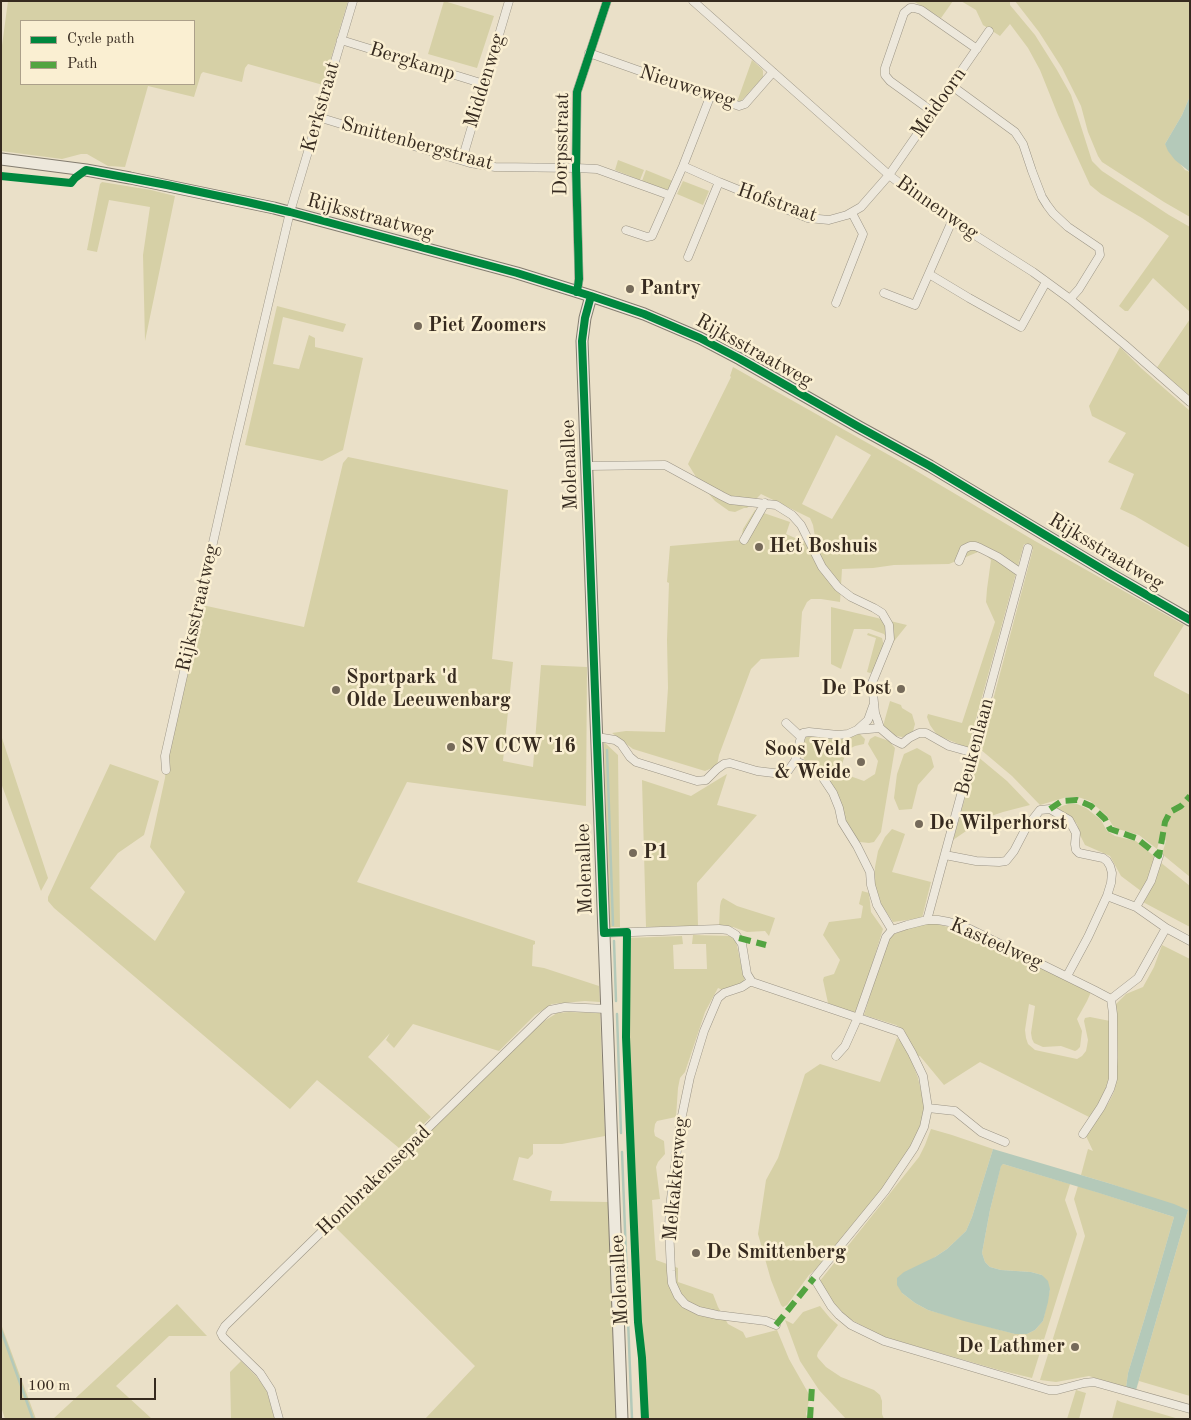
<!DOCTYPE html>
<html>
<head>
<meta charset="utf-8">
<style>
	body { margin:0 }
	#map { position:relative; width:1191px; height:1420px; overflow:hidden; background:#eae0c8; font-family:"Old Standard TT",serif }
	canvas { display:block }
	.frame { position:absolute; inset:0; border:2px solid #362a1f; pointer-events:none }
	.legend { position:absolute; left:20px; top:20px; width:175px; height:65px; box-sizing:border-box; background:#faefd2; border:1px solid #aca08a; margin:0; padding:6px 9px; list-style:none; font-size:15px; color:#362a1f }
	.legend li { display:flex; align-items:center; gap:10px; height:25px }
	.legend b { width:25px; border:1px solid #aca08a }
	.scale { position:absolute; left:20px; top:1378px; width:136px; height:22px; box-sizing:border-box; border:2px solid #362a1f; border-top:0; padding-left:6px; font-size:15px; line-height:18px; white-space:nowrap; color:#362a1f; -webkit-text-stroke:4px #faefd2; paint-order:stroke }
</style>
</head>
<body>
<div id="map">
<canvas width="1191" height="1420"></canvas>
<div class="frame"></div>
<ul class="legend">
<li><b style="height:6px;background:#00873e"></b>Cycle path</li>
<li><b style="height:6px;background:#53a441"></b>Path</li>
</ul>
<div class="scale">100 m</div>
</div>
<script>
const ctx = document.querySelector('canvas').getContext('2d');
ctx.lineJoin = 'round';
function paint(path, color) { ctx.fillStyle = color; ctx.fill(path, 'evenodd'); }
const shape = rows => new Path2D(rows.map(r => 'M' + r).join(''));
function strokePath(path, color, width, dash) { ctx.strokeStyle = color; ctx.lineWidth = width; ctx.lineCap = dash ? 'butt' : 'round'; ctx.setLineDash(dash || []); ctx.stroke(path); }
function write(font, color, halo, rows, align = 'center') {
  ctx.font = font + ' "Old Standard TT",serif'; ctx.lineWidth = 5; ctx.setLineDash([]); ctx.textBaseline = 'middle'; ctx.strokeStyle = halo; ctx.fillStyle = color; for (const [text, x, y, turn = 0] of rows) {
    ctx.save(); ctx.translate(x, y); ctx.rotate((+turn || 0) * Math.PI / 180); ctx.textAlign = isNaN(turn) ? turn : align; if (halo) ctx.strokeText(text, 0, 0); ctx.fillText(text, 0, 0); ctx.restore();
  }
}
paint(shape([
	[8,1,348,1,323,85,248,64,245,68,242,82,203,72,201,74,194,97,148,86,125,167,108,166,87,154,81,154,62,159,1,151,1,53],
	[21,21,194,21,194,84,21,84],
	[444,1,494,16,477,68,428,54],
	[913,1,953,1,941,18],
	[961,1,1010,1,1010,5,1035,35,1057,70,1071,95,1092,161,1102,171,1169,215,1190,227,1190,312,1153,278,1128,311,1125,311,1119,306,1169,236,1142,218,1101,194,1090,185,1058,115,1040,70,1028,48,1010,24,1000,36,983,25,976,10],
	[1015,1,1190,1,1190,96,1182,115,1165,144,1185,170,1190,172,1190,217,1164,202,1102,162,1098,156,1088,132,1081,106,1062,68,1039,32],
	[752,60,762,69,763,71,763,77,741,101,737,102],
	[618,160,644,170,640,180,615,170],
	[646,170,673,181,670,188,665,190,642,181],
	[683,181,709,191,703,205,677,194],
	[102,182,151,190,175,196,145,341,143,255,150,207,109,200,97,252,87,250,100,184],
	[277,306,346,324,343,332,283,317,273,364,299,369,309,335,315,338,315,347,363,358,343,450,322,461,245,445],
	[1190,319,1190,397,1156,369],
	[1120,347,1141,368,1190,411,1190,548,1135,516,1120,509,1134,474,1108,462,1126,433,1092,416,1089,406],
	[733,367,903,463,1035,541,1184,625,1154,673,1154,676,1190,695,1190,877,1162,854,1166,841,1161,835,1157,849,1139,835,1118,829,1113,826,1107,816,1098,808,1090,801,1078,797,1067,797,1040,805,1012,776,980,749,1033,549,1024,544,968,748,937,735,930,725,927,717,928,714,962,723,995,622,986,602,987,589,991,560,985,554,978,552,949,564,894,565,873,568,842,569,840,602,821,599,811,599,807,602,802,612,799,657,761,659,751,669,719,755,717,766,705,771,633,749,612,733,626,731,665,732,668,688,667,640,669,583,667,582,670,546,741,540,743,529,755,510,790,522,786,534,802,541,810,542,813,542,815,537,813,525,810,518,761,494,747,508,744,508,735,512,729,511,715,501,701,485,688,464,731,377,730,376],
	[836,435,871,455,832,519,802,504],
	[348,457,508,490,492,659,513,662,503,761,533,767,541,665,587,667,586,806,407,782,357,882,535,941,535,944,533,945,532,966,544,968,599,986,600,1002,585,1001,552,1004,535,1015,499,1051,413,1024,394,1048,386,1040,390,1033,368,1057,431,1117,399,1148,317,1080,290,1109,54,908,48,901,48,897,110,764,159,781,144,835,118,853,90,888,155,941,185,892,150,847,165,778,167,757,202,605,304,627,343,463],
	[831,607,907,625,891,645,890,644,884,634,870,629,854,629,841,669,831,664],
	[868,633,882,638,884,646,874,671,870,673,867,672,876,638,867,635],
	[890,701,901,705,902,708,912,714,915,724,912,735,902,737,891,735,883,726],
	[860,734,865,739,864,744,855,746,847,750,842,764,838,770,843,777,847,774,850,776,864,781,875,774,878,761,868,744,870,739,875,736,889,741,895,748,881,832,874,842,869,843,860,842,856,838,844,820,841,804,805,762,801,748,806,737,811,735,832,739],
	[1,735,48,878,41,891,1,783],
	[604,742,618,755,620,927,609,927],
	[917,748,931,756,934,767,918,785,912,809,899,810,894,798,897,774,904,754],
	[977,756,1007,781,1030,805,1003,812,991,816,972,827,953,840],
	[727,774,717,805,757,815,697,883,698,926,646,927,642,780,691,796],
	[1068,804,1077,804,1086,808,1101,820,1107,831,1115,836,1136,841,1155,857,1149,877,1141,891,1121,876,1110,856,1085,845,1079,833,1077,824,1069,816,1057,808],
	[892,829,905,834,892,872,931,882,922,918,893,922,879,901,874,885,875,867,878,851,885,837],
	[1160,862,1190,886,1190,927,1141,901],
	[862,891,869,893,871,912,883,929,867,981,855,1013,828,1003,823,980,824,977,834,974,840,960,823,935,829,922,861,918,863,906,859,904],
	[723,898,737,906,775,918,769,936,765,931,747,932,733,927,719,927,720,906,721,901],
	[933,923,963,931,1091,992,1087,1001,1077,1019,1082,1031,1080,1047,1077,1050,1075,1051,1061,1046,1043,1047,1034,1043,1032,1039,1031,1033,1035,1006,1029,1004,1025,1030,1026,1038,1028,1044,1035,1050,1077,1059,1082,1056,1086,1051,1087,1046,1088,1040,1084,1021,1085,1018,1090,1017,1110,1021,1110,1078,1106,1090,1096,1108,1089,1117,980,1062,944,1085,920,1056,917,1056,904,1030,896,1025,864,1015,888,938,892,935,912,927],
	[693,935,732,936,736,941,745,983,730,993,718,988,705,1012,685,1072,680,1078,678,1088,676,1117,657,1121,655,1124,654,1131,655,1136,664,1141,665,1154,658,1162,656,1167,660,1199,652,1200,656,1260,678,1268,678,1282,713,1294,718,1307,728,1324,743,1332,746,1338,777,1330,789,1359,810,1396,806,1414,808,1419,646,1419,630,1169,625,970,626,938,682,936,683,944,673,945,674,969,707,969,706,944,692,944],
	[1162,945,1190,959,1190,1396,1139,1381,1136,1390,1188,1210,1108,1183,1081,1175,1088,1149,1093,1151,1086,1136,1109,1102,1114,1092,1118,1058,1117,1016,1115,1005,1126,994,1143,987,1154,967],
	[569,1012,600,1013,605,1136,562,1144,533,1144,533,1154,528,1159,519,1157,513,1180,552,1191,550,1201,608,1202,616,1419,425,1419,475,1366,332,1224,538,1025,557,1013],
	[897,1038,901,1041,910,1057,918,1078,925,1108,919,1132,895,1173,816,1269,809,1275,787,1305,783,1307,781,1305,771,1280,758,1234,766,1180,778,1158,805,1074,820,1064,880,1082],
	[931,1129,952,1135,993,1149,972,1217,966,1231,947,1249,935,1257,902,1293,915,1303,928,1310,1015,1334,1027,1334,1035,1330,1043,1321,1050,1289,1042,1275,1031,1272,1001,1270,990,1267,985,1262,982,1253,990,1210,1001,1165,1003,1164,1070,1184,1065,1200,1077,1234,1032,1378,999,1370,884,1337,848,1318,837,1308,819,1282,919,1157,925,1145],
	[1078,1186,1174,1217,1145,1317,1128,1373,1126,1388,1089,1376,1056,1382,1040,1380,1085,1236,1074,1199],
	[177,1304,207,1336,169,1336,116,1386,152,1419,53,1419],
	[820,1306,830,1318,838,1325,818,1352,817,1356,818,1358,826,1367,841,1377,874,1390,880,1395,882,1401,882,1414,884,1419,846,1419,819,1390,800,1361,785,1320,793,1324,803,1312],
	[1,1324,36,1419,5,1419,1,1407],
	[241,1361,256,1376,266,1389,275,1419,231,1419,230,1372],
	[1076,1390,1086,1393,1079,1419,1067,1419],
	[1117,1400,1121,1402,1179,1419,1112,1419]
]), '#d6d0a6');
paint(shape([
	[1190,96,1190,172,1175,160,1168,151,1165,144,1182,115],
	[993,1149,1108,1183,1174,1204,1188,1210,1136,1390,1126,1388,1128,1373,1145,1317,1174,1217,1099,1193,1003,1164,1001,1166,990,1210,982,1253,985,1262,990,1267,1001,1270,1031,1272,1042,1275,1048,1281,1050,1289,1048,1302,1043,1321,1035,1330,1027,1334,1015,1334,964,1321,928,1310,915,1303,902,1293,897,1285,897,1278,904,1272,935,1257,947,1249,966,1231,972,1217]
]), '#b4c9b9');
strokePath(shape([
	[607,750,613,925],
	[614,941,616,1001],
	[617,1014,621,1133],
	[622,1152,627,1282],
	[627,1295,632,1419],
	[1,1330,33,1419]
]), '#b4c9b9', 2.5);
const minor = shape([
	[693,1,889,175,929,206,1033,272,1070,299,1125,345,1190,402],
	[341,40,484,84],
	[589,53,739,106,745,104,773,72],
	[952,86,1015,132,1023,144,1032,171,1042,197,1047,205,1053,213,1068,227,1099,248,1100,255,1079,289,1070,299],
	[933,112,890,81,885,75,885,68,904,13,910,8,914,8,921,10,977,49],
	[318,117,470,163,495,167,576,168,597,169,669,195],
	[462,160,509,1],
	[683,166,719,182,808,218,829,220,847,215,861,207,889,175,989,31],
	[626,230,647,237,652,236,683,166,710,97],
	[688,257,719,182],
	[929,274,969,298,1021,327,1046,282],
	[577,292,579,279,576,168,577,92,607,1],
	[884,293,915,305,952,221],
	[836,303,863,234,852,213],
	[587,466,665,465,722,496,730,500,776,505,792,515,801,525,822,567,838,587,851,597,874,608,882,613,889,625,890,639,872,683,875,713,880,728],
	[744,540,765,503],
	[959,561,964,549,970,546,975,546,980,548,998,557,1021,573],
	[786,723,801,737],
	[857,730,868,720,873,706],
	[597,737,615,740,621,744,630,757,636,762,697,781,706,780,717,769,724,764,730,763,757,771,782,774,788,771,795,761,801,737,803,733,809,732,838,735,848,734,857,730,880,728,894,740,902,744,909,738,919,733,926,733,949,746,974,753],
	[795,761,807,766,821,775,833,793,839,808,842,822,857,846,870,872,871,885,877,905,892,930],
	[166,770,165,756,235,445,290,212,353,1],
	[945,855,976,861,999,862,1006,861,1014,851,1026,828,1040,810,1050,809,1069,820,1076,833,1075,844,1076,850,1079,853,1103,858,1107,861,1110,866,1112,873,1111,883,1107,896,1088,937,1067,976],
	[1107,896,1136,907,1166,928,1190,941],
	[1136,907,1151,881,1159,856],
	[927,920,1028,548],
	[604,933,719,929,728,930,736,935,742,944,747,974,752,982,900,1032,912,1053,923,1076,928,1108,924,1127,914,1148,885,1191,814,1278,831,1306,839,1315,851,1325,884,1341,1049,1390,1057,1390,1084,1383,1094,1382,1190,1409],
	[751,981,742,987,724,993,718,998,704,1031,690,1077,680,1125,670,1207,669,1227,671,1271,672,1283,678,1296,685,1304,699,1311,717,1315,766,1321,776,1325],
	[1111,999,1138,978,1166,928],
	[836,1056,845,1046,858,1017,886,937,892,930,907,925,927,920,938,920,949,922,970,929,1094,990,1111,999,1113,1014,1113,1079,1110,1089,1101,1107,1083,1134],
	[928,1108,955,1111,981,1132,1005,1142],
	[279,1419,271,1390,260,1373,223,1337,221,1333,225,1326,545,1014,550,1010,565,1007,606,1009]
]);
const secondary = shape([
	[1,159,86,170,130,178,274,208,517,273,591,296,644,314,700,338,740,359,859,427,930,466,1112,575,1190,620],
	[591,296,585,318,582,341,622,1419]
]);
strokePath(minor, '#9c9586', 9);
strokePath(secondary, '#837c6f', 13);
strokePath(minor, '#ede8dc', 8);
strokePath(secondary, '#ede8dc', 11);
strokePath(shape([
	[1050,809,1062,801,1077,800,1091,806,1105,819,1110,829,1136,838,1159,856,1165,822,1170,812,1181,806,1190,796],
	[739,938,766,945],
	[776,1325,814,1278],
	[810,1419,812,1386]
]), '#53a441', 6, [12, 6]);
strokePath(shape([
	[1,176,71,183,75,178,86,170,167,185,247,202,290,212,517,273,591,296,644,314,700,338,740,359,859,427,930,466,1112,575,1190,620],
	[577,292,579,279,576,168,577,92,607,1],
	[591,296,585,318,582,341,604,933,627,932,626,1037,638,1322,642,1358,645,1419]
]), '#00873e', 8);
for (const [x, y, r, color] of [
	[630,289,5,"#756a5a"],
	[418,326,5,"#756a5a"],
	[759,547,5,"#756a5a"],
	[901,689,5,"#756a5a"],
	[336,690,5,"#756a5a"],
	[451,747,5,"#756a5a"],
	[861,762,5,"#756a5a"],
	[919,824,5,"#756a5a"],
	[633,853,5,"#756a5a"],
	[696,1253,5,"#756a5a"],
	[1075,1347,5,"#756a5a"]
]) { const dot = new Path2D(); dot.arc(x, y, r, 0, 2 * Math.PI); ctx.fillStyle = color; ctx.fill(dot); strokePath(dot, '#faefd2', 2); }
write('20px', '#362a1f', '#faefd2', [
	["Bergkamp",412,62,17],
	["Middenweg",485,81,-73],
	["Nieuweweg",687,87,18],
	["Meidoorn",939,103,-55],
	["Kerkstraat",321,107,-74],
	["Smittenbergstraat",417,144,15],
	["Dorpsstraat",562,144,-89],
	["Hofstraat",777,203,19],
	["Binnenweg",937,208,35],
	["Rijksstraatweg",370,217,15],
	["Rijksstraatweg",754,351,29],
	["Molenallee",570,465,-92],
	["Rijksstraatweg",1106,552,31],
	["Rijksstraatweg",198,608,-77],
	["Beukenlaan",975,747,-75],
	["Molenallee",585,869,-92],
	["Kasteelweg",996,944,24],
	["Melkakkerweg",676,1179,-85],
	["Hombrakensepad",374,1181,-44],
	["Molenallee",620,1280,-93]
]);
write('bold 20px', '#362a1f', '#faefd2', [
	["Pantry",640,289],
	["Piet Zoomers",428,326],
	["Het Boshuis",769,547],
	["Sportpark 'd",346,678],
	["Olde Leeuwenbarg",346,701],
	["De Post",891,689,"right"],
	["SV CCW '16",461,747],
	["Soos Veld",851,750,"right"],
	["& Weide",851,773,"right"],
	["De Wilperhorst",929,824],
	["P1",643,853],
	["De Smittenberg",706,1253],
	["De Lathmer",1065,1347,"right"]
], 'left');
</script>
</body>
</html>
